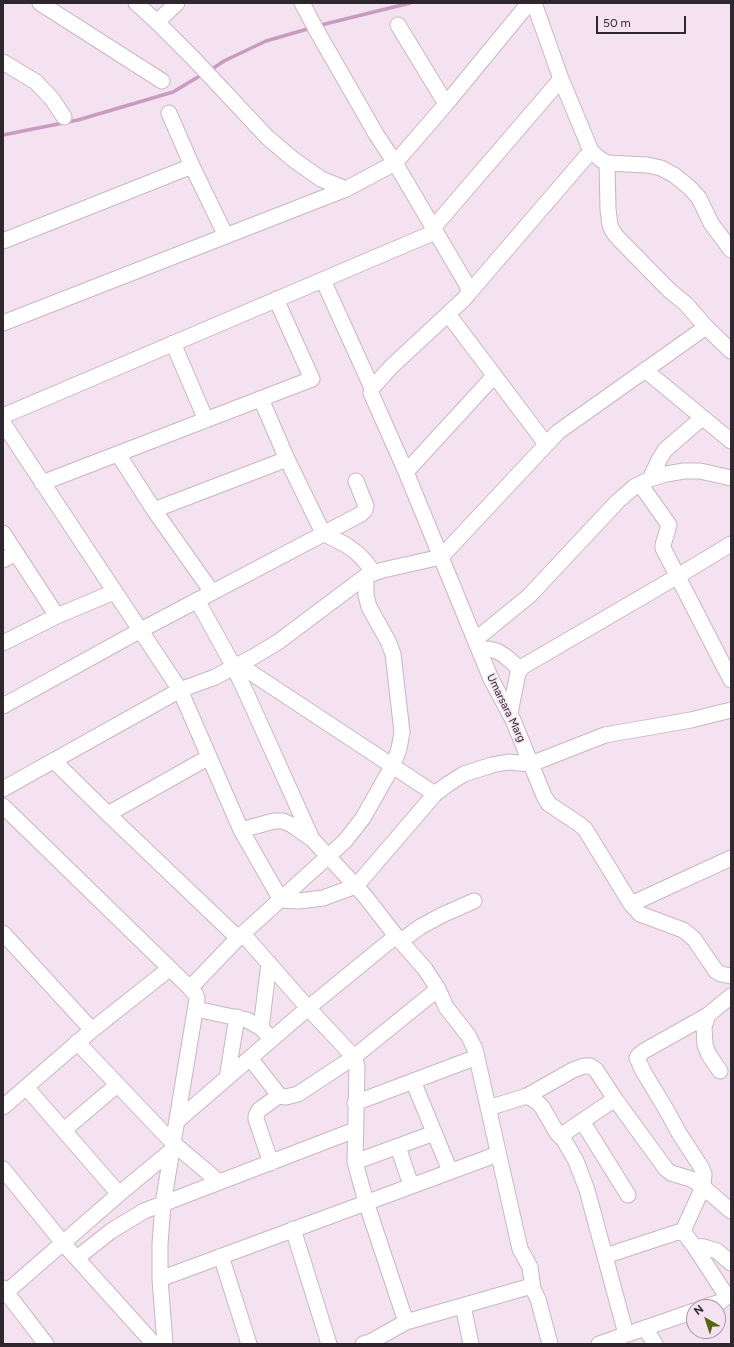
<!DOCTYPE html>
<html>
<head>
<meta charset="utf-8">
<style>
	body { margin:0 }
	#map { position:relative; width:734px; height:1347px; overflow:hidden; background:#f4e2f1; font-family:Figtree,sans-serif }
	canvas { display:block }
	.frame { position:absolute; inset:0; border:4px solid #2e272d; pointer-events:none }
	.north { position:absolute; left:686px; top:1299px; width:40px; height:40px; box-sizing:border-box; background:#f4e2f1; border:1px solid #a597a3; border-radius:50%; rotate:321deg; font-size:11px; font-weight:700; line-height:16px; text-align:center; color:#2e272d }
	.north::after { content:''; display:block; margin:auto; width:14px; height:18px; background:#536713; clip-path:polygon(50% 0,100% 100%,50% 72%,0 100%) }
	.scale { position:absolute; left:596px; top:16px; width:90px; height:18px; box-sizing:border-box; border:2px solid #2e272d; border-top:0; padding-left:5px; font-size:12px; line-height:14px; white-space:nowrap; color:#2e272d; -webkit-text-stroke:3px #f4e2f1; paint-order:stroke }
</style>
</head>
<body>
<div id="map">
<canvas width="734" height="1347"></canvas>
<div class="frame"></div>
<div class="north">N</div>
<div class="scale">50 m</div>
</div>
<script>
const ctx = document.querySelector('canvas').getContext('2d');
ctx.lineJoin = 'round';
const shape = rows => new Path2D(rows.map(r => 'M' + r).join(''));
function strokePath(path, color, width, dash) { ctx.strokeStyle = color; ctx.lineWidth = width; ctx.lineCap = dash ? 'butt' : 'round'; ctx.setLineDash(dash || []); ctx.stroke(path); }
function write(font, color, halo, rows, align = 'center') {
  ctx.font = font + ' Figtree,sans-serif'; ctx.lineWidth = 3; ctx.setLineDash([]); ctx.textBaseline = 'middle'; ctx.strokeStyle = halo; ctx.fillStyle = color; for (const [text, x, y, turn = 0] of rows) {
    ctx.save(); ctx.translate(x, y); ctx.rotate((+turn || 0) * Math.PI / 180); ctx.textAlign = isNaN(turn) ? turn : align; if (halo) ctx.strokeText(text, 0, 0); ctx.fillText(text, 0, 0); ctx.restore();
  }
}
strokePath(shape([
	[317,26,410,3],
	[209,71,224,61,266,41,311,28],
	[3,135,78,120,173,92,203,74]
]), '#ca9bc1', 3.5);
const minor = shape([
	[40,3,162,81],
	[136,3,157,22,194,59,267,137,294,160,321,179,346,189,395,163,404,178,467,285,469,293,464,299,391,367,372,388],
	[302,3,318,33,376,134,395,163,446,104,529,3],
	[534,3,561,79,591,151,600,159,607,163,647,165,661,168,674,175,690,188,699,198,711,223,731,250],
	[157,22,177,3],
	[398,25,446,104],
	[3,62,36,82,52,99,64,117],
	[169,113,192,166,226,236],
	[607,163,608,209,610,225,612,230,617,237,669,290,686,304,706,327],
	[433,228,561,79],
	[3,241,192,166],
	[323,280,372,388,371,393,406,472,491,679,513,720,544,796,549,804,579,824,585,829,631,904,731,858],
	[469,293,591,151],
	[448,314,546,444],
	[3,323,346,189],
	[173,343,206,420],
	[645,370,731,441],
	[261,399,287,459,323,533,346,545,357,553,365,561,373,572],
	[3,416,435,232],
	[3,423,180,690,241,830,281,900],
	[118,454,154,510,212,592],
	[406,472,494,376],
	[650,479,659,460,665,450,702,418],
	[42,483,312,379,276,299],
	[640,484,669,525,663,545,663,548,731,680],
	[154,510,287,459],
	[3,533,57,616],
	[3,560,16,553],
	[197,600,234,667,249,699,312,839],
	[475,640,529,596,617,502,634,487,650,479,666,474,684,471,700,471,731,478],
	[3,643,57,616,114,592],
	[479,650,488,649,497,651,505,656,520,669],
	[241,664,244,668,435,794],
	[3,706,141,630,361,514,365,510,366,506,356,481],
	[510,713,518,673,522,667,678,576,731,544],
	[54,761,108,814,238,938],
	[3,789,180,690,215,677,253,657,278,642,366,576,383,570,441,557,558,432,706,327,731,351],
	[3,806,190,988,196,995,197,999,163,1204,160,1244,160,1279,165,1344],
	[108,814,209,757],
	[241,830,274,821,283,821,292,825,312,839,365,896,396,936,425,969,438,989,446,1007,468,1035,475,1049,520,1249,530,1267,533,1289],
	[281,900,299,901,323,898,356,886,435,794,448,784,464,774,492,765,508,762,531,764,605,735,691,720,731,710],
	[631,904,640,914,683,930,687,933,694,939,716,971,721,974,731,976],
	[3,933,92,1030],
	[243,934,308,1008,354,1057,357,1066,355,1162,366,1202,406,1322],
	[401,941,420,927,442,915,474,901],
	[190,988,238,938,345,841,363,818,393,765,399,749,402,732,393,654,388,641,369,607,366,595,366,576],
	[196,1009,247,1020,261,1028,272,1039],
	[708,1015,704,1027,705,1045,709,1055,720,1071],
	[261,1028,269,963],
	[77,1042,173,1143,219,1182],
	[250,1058,278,1094,277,1097,259,1110,256,1116,256,1119,271,1163],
	[227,1078,237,1017],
	[413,1081,450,1171],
	[26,1087,119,1194],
	[278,1096,286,1097,298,1094,354,1057,438,989],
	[527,1096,573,1070,584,1066,590,1066,596,1070,615,1099,666,1169,671,1173,691,1179,703,1187,731,1211],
	[355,1103,477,1057],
	[3,1107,92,1030,169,969],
	[488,1108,527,1096,536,1101,542,1107,557,1133,564,1140,576,1161,587,1190,626,1334],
	[177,1121,308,1008,396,936],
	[582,1121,628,1195],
	[64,1130,117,1085],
	[560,1136,615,1099],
	[398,1147,411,1185],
	[355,1162,434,1133],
	[3,1169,63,1243,154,1344],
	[293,1229,329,1344],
	[682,1233,703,1187,704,1174,701,1167,679,1133,667,1111,643,1071,637,1058,639,1055,644,1051,708,1015,731,996],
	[694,1246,704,1247,717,1251,731,1263],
	[221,1256,249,1344],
	[605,1256,678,1232,682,1233,685,1234,694,1246,726,1295,724,1299,720,1302,705,1307],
	[77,1258,111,1231,144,1211,355,1130],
	[160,1279,498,1154],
	[3,1288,46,1344],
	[3,1295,119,1194,172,1150],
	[463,1306,471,1344],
	[645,1328,655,1344],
	[363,1344,372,1341,406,1322,528,1287,533,1289,538,1299,550,1344],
	[599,1344,694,1311]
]);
strokePath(minor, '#c8b6c4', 17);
strokePath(minor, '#fff', 15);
write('11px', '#2e272d', '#f4e2f1', [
	["Umarsara Marg",506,708,64]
]);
</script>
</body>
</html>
